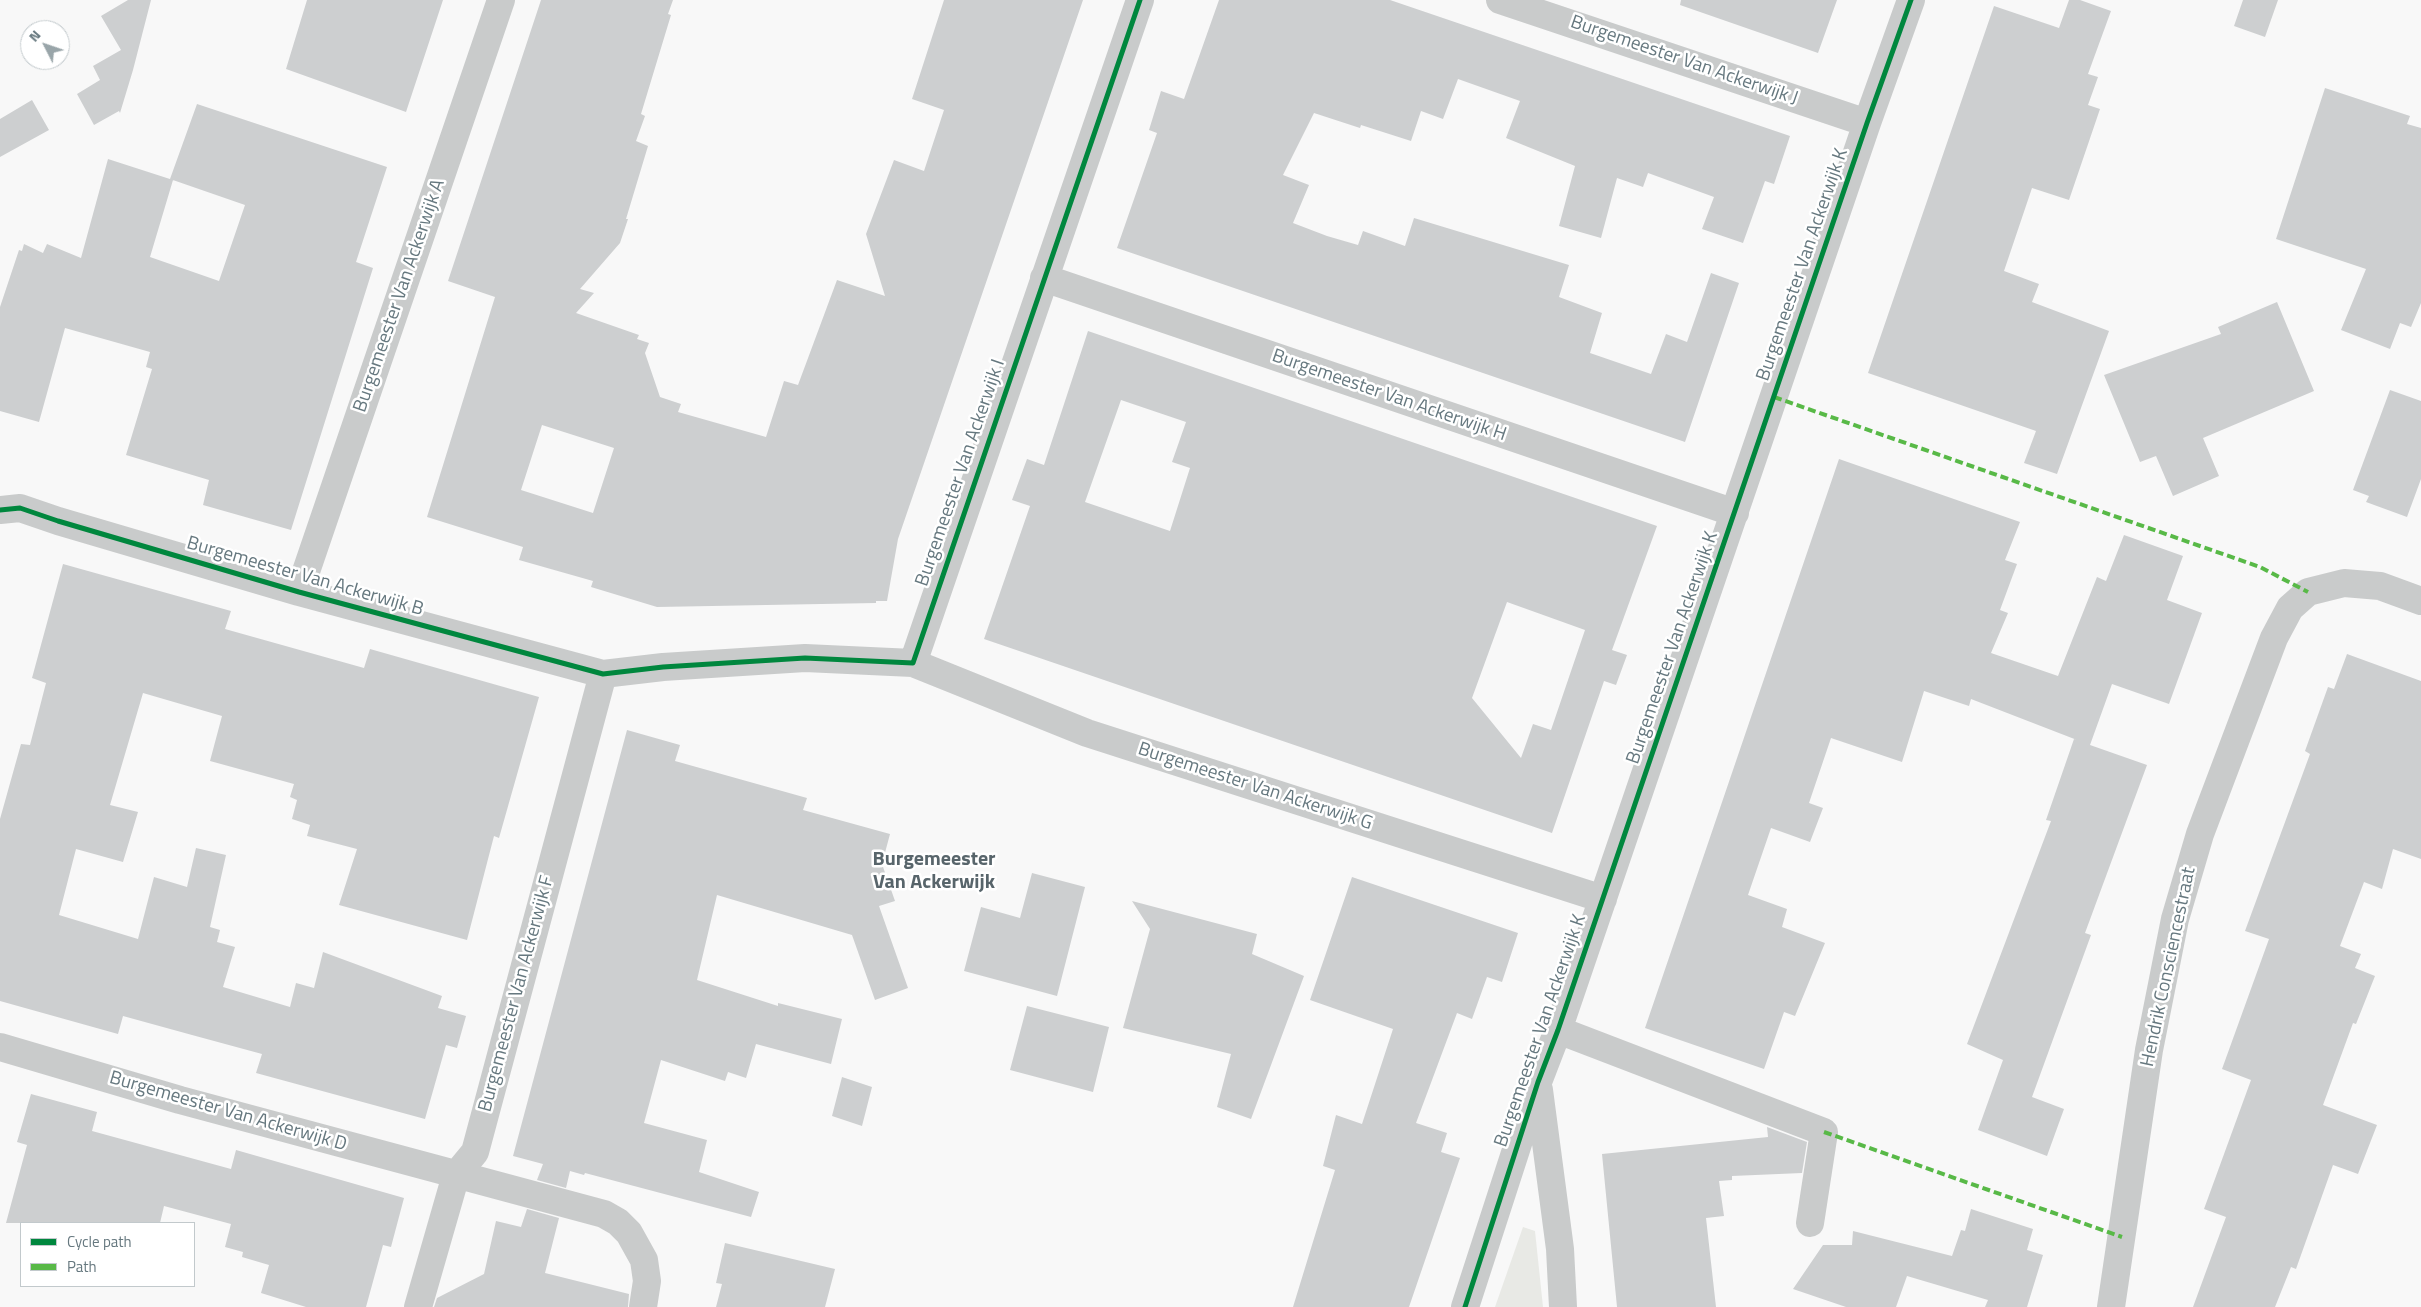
<!DOCTYPE html>
<html>
<head>
<meta charset="utf-8">
<style>
	body { margin:0 }
	#map { position:relative; width:2421px; height:1307px; overflow:hidden; background:#f8f8f8; font-family:"Titillium Web",sans-serif }
	canvas { display:block }
	.legend { position:absolute; left:20px; top:1222px; width:175px; height:65px; box-sizing:border-box; background:#fff; border:1px solid #c2c9cc; margin:0; padding:6px 9px; list-style:none; font-size:15px; color:#66787f }
	.legend li { display:flex; align-items:center; gap:10px; height:25px }
	.legend b { width:25px; border:1px solid #c2c9cc }
	.north { position:absolute; left:20px; top:20px; width:50px; height:50px; box-sizing:border-box; background:#fff; border:1px solid #c2c9cc; border-radius:50%; rotate:311deg; font-size:14px; font-weight:700; line-height:20px; text-align:center; color:#66787f }
	.north::after { content:''; display:block; margin:auto; width:18px; height:22px; background:#99a5a9; clip-path:polygon(50% 0,100% 100%,50% 72%,0 100%) }
</style>
</head>
<body>
<div id="map">
<canvas width="2421" height="1307"></canvas>
<ul class="legend">
<li><b style="height:6px;background:#00873e"></b>Cycle path</li>
<li><b style="height:6px;background:#58b947"></b>Path</li>
</ul>
<div class="north">N</div>
</div>
<script>
const ctx = document.querySelector('canvas').getContext('2d');
ctx.lineJoin = 'round';
function paint(path, color) { ctx.fillStyle = color; ctx.fill(path, 'evenodd'); }
const shape = rows => new Path2D(rows.map(r => 'M' + r).join(''));
function strokePath(path, color, width, dash) { ctx.strokeStyle = color; ctx.lineWidth = width; ctx.lineCap = dash ? 'butt' : 'round'; ctx.setLineDash(dash || []); ctx.stroke(path); }
function write(font, color, halo, rows, align = 'center') {
  ctx.font = font + ' "Titillium Web",sans-serif'; ctx.lineWidth = 5; ctx.setLineDash([]); ctx.textBaseline = 'middle'; ctx.strokeStyle = halo; ctx.fillStyle = color; for (const [text, x, y, turn = 0] of rows) {
    ctx.save(); ctx.translate(x, y); ctx.rotate((+turn || 0) * Math.PI / 180); ctx.textAlign = isNaN(turn) ? turn : align; if (halo) ctx.strokeText(text, 0, 0); ctx.fillText(text, 0, 0); ctx.restore();
  }
}
paint(shape([
	[1523,1227,1535,1231,1543,1307,1495,1307]
]), '#e8e9e5');
paint(shape([
	[128,0,151,0,133,70,120,113,119,111,94,125,77,94,100,80,93,66,121,50,101,16],
	[307,0,443,0,406,112,286,69],
	[541,0,673,0,668,14,671,15,641,114,645,116,636,141,648,146,626,219,628,219,620,243,580,289,594,293,576,313,639,335,637,339,649,343,645,353,660,397,681,404,678,412,766,437,784,381,798,385,837,280,885,296,866,234,894,160,924,171,944,110,912,99,944,0,1083,0,898,539,887,601,876,601,876,603,657,607,591,587,593,581,519,560,523,547,427,517,495,297,448,281],
	[542,425,614,448,593,513,521,490],
	[1219,0,1390,0,1790,136,1774,184,1765,181,1743,243,1702,229,1714,197,1648,173,1643,187,1617,178,1601,238,1559,226,1575,166,1506,138,1520,101,1458,79,1443,119,1421,111,1411,141,1361,125,1360,128,1314,113,1283,175,1309,185,1293,223,1327,236,1358,245,1363,231,1405,246,1414,218,1569,265,1559,297,1602,313,1590,353,1651,374,1666,334,1687,342,1711,273,1739,283,1685,442,1117,248,1157,133,1149,130,1161,91,1184,99],
	[1681,0,1837,0,1818,53,1680,5],
	[2069,0,2080,0,2111,11,2088,74,2098,77,2088,105,2100,109,2069,200,2032,188,2004,271,2039,284,2032,302,2109,331,2057,474,2024,463,2036,431,1868,373,1994,6,2059,28],
	[2243,0,2278,0,2265,37,2234,26],
	[2325,88,2410,116,2407,124,2421,128,2421,303,2411,327,2400,323,2390,349,2341,330,2366,269,2276,239],
	[32,100,49,130,0,157,0,119],
	[197,104,387,167,356,262,373,268,291,530,203,505,209,480,126,455,152,369,146,367,150,352,65,328,39,422,0,411,0,307,19,250,22,251,24,244,43,253,47,244,81,258,108,159,173,180,150,257,219,281,245,205,170,179],
	[2277,302,2314,391,2203,438,2219,476,2173,496,2156,456,2140,462,2104,375,2221,334,2218,327],
	[1088,331,1657,526,1612,650,1627,655,1616,685,1604,681,1552,833,984,639,1030,506,1012,500,1027,459,1044,465],
	[1121,400,1186,422,1172,462,1190,468,1170,531,1085,502],
	[1507,602,1585,630,1551,730,1533,724,1521,758,1472,698],
	[2390,390,2421,401,2421,479,2407,517,2366,502,2369,496,2353,490],
	[1839,459,2020,522,2005,560,2017,564,2000,610,2008,613,1991,653,2058,676,2097,577,2106,581,2124,535,2183,556,2167,600,2202,613,2169,704,2112,684,2090,745,2147,765,2085,933,2091,935,2032,1097,2064,1109,2047,1156,1978,1130,2003,1060,1967,1044,2051,821,2046,820,2074,739,2077,740,1971,699,1969,706,1924,691,1902,762,1831,738,1809,803,1823,808,1810,842,1771,828,1748,895,1787,909,1782,927,1825,943,1795,1016,1784,1012,1764,1069,1645,1028],
	[63,564,231,611,225,629,364,668,370,649,539,697,499,838,494,836,467,940,339,905,357,849,307,836,310,825,292,819,297,800,290,797,294,784,210,761,222,716,143,693,110,805,138,812,123,862,76,849,59,915,138,939,154,877,187,887,196,848,226,855,210,927,220,930,217,942,235,947,223,987,290,1007,296,983,314,988,323,952,442,996,438,1008,466,1016,457,1048,446,1045,425,1119,256,1073,262,1054,192,1035,123,1016,118,1034,0,1001,0,819,21,744,30,745,46,683,32,678],
	[2347,654,2421,681,2421,859,2393,849,2382,889,2364,882,2340,946,2361,954,2355,968,2375,976,2356,1024,2353,1023,2323,1105,2377,1125,2358,1174,2333,1165,2296,1269,2291,1267,2275,1307,2193,1307,2226,1217,2204,1209,2251,1080,2222,1069,2269,939,2245,931,2310,754,2305,751,2328,687,2334,689],
	[627,730,680,745,675,761,807,798,803,810,890,834,882,864,895,901,879,906,908,988,875,1000,852,935,717,895,697,980,778,1006,778,1003,842,1019,831,1064,756,1044,746,1078,728,1072,725,1081,661,1060,644,1123,707,1140,699,1172,759,1192,751,1217,585,1173,584,1175,570,1171,566,1188,537,1180,543,1164,513,1156],
	[1032,873,1085,887,1057,996,964,971,981,907,1020,918],
	[1352,877,1518,933,1502,982,1487,977,1472,1019,1457,1013,1416,1123,1447,1133,1441,1152,1460,1158,1409,1307,1293,1307,1335,1170,1323,1166,1336,1115,1362,1124,1393,1029,1310,1000],
	[1132,901,1257,934,1252,954,1304,976,1251,1119,1217,1107,1231,1054,1123,1028,1150,929],
	[1027,1006,1109,1027,1093,1092,1010,1070],
	[842,1077,872,1087,862,1126,832,1116],
	[31,1094,97,1112,92,1131,231,1169,236,1150,404,1198,391,1247,383,1245,366,1307,306,1307,261,1293,269,1265,242,1257,243,1252,225,1247,231,1224,164,1206,160,1223,6,1223,27,1145,17,1142],
	[1767,1127,1807,1142,1802,1173,1732,1176,1732,1180,1719,1181,1724,1216,1706,1218,1716,1307,1617,1307,1602,1154,1768,1137],
	[527,1209,559,1218,545,1273,629,1294,628,1307,434,1307,437,1298,484,1274,496,1221,521,1227],
	[1971,1209,2033,1229,2027,1250,2043,1255,2027,1307,1985,1307,1988,1300,1907,1276,1896,1307,1846,1307,1793,1289,1823,1245,1852,1245,1853,1231,1952,1256,1961,1230,1965,1231],
	[725,1243,835,1269,825,1307,716,1307,722,1284,716,1283]
]), '#cdcfd0');
strokePath(shape([
	[1500,0,1867,123],
	[1044,278,1735,513],
	[0,510,20,508,58,521,299,592,603,674,663,667,805,658,913,663,1140,0],
	[299,592,501,0],
	[913,663,1087,733,1603,899],
	[1558,1030,1824,1132,1810,1223],
	[0,1047,180,1100,604,1214,618,1222,629,1233,644,1260,647,1281,643,1307],
	[1539,1090,1560,1249,1563,1307],
	[418,1307,456,1175,475,1152,603,674],
	[1465,1307,1538,1082,1558,1030,1867,123,1911,0],
	[2111,1307,2149,1050,2175,919,2200,834,2274,638,2290,608,2308,592,2344,583,2380,586,2421,601]
]), '#c9cbcb', 28);
strokePath(shape([
	[1774,397,2260,567,2308,592],
	[1824,1132,2122,1237]
]), '#58b947', 4, [8, 4]);
strokePath(shape([
	[0,510,20,508,58,521,299,592,603,674,663,667,805,658,913,663,1140,0],
	[1465,1307,1538,1082,1558,1030,1867,123,1911,0]
]), '#00873e', 5);
write('19px', '#66787f', '#fff', [
	["Burgemeester Van Ackerwijk J",1684,61,19],
	["Burgemeester Van Ackerwijk K",1803,265,-71],
	["Burgemeester Van Ackerwijk A",400,296,-71],
	["Burgemeester Van Ackerwijk H",1389,396,19],
	["Burgemeester Van Ackerwijk I",961,473,-71],
	["Burgemeester Van Ackerwijk B",305,577,16],
	["Burgemeester Van Ackerwijk K",1673,648,-71],
	["Burgemeester Van Ackerwijk G",1255,787,18],
	["Hendrik Consciencestraat",2169,967,-78],
	["Burgemeester Van Ackerwijk F",517,994,-75],
	["Burgemeester Van Ackerwijk K",1541,1031,-71],
	["Burgemeester Van Ackerwijk D",228,1112,16]
]);
write('bold 20px', '#58656b', '#fff', [
	["Burgemeester",934,860],
	["Van Ackerwijk",934,883]
]);
</script>
</body>
</html>
